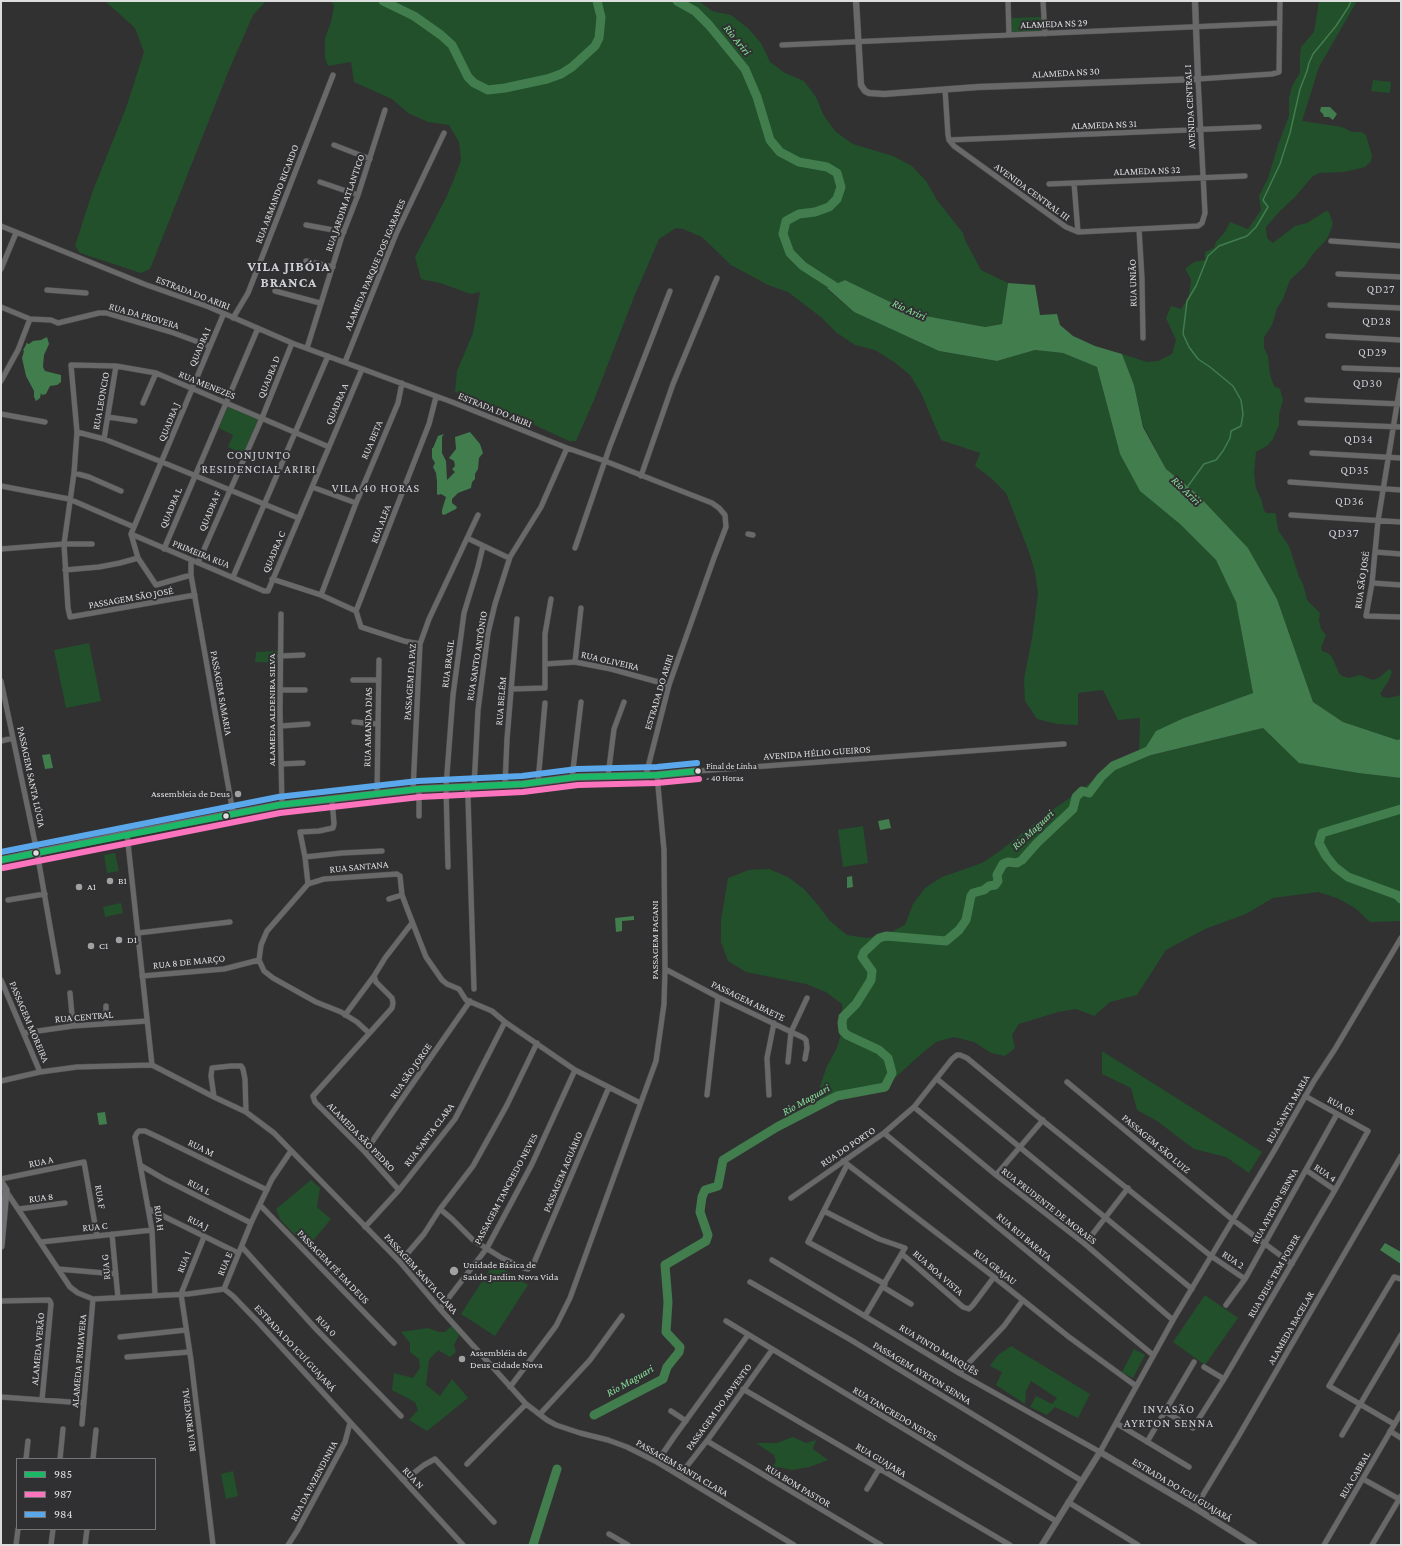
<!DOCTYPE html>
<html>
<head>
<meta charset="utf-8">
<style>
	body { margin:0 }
	#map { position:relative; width:1402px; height:1546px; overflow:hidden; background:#313132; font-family:"Crimson Pro",serif }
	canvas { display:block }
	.frame { position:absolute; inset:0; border:2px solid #ddddde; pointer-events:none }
	.legend { position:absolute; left:16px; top:1458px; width:140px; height:72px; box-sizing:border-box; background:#303033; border:1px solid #757577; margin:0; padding:5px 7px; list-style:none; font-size:12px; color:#ddddde }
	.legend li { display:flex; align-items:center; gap:8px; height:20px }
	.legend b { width:20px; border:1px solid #757577 }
</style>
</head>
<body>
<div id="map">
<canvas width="1402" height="1546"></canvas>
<div class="frame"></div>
<ul class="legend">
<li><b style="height:5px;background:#1ab867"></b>985</li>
<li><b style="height:5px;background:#fc73be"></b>987</li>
<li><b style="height:5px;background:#5aa8eb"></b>984</li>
</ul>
</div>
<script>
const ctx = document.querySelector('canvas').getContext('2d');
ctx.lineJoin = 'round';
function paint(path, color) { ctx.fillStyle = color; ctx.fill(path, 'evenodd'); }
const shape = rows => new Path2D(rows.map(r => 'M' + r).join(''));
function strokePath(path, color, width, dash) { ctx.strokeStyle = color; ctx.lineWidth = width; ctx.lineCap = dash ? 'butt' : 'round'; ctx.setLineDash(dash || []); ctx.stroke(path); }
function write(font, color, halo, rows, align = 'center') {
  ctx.font = font + ' "Crimson Pro",serif'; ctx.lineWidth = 4; ctx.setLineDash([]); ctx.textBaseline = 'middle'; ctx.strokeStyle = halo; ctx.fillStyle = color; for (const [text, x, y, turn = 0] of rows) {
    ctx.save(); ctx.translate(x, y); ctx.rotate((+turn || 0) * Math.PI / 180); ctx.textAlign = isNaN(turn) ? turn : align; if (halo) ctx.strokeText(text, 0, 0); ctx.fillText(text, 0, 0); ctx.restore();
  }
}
paint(shape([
	[105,1,266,1,253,15,229,70,150,269,141,273,80,253,75,246,92,193,126,108,144,52,135,28],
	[331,1,699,1,712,11,731,15,748,28,761,43,770,62,785,73,804,81,816,97,824,116,836,132,853,144,893,156,912,166,926,181,937,200,963,233,965,240,981,270,1008,283,1002,324,985,327,915,314,845,280,827,289,854,312,939,351,997,361,1035,350,1063,353,1097,367,1120,454,1180,524,1216,560,1236,601,1253,693,1184,718,1140,758,1263,728,1300,763,1358,773,1401,778,1401,921,1370,922,1355,908,1337,898,1318,892,1273,898,1246,914,1205,929,1166,950,1137,995,1110,1002,1094,1016,1076,1009,1058,1012,1019,1024,1012,1035,1015,1048,1005,1056,991,1053,974,1042,954,1037,936,1042,920,1055,896,1077,883,1085,826,1103,819,1099,820,1086,827,1066,837,1048,843,1027,842,1004,826,992,806,984,746,972,728,961,721,942,721,920,728,878,749,870,769,869,788,877,804,889,818,905,830,921,847,935,867,938,887,934,905,925,913,904,925,888,942,877,982,863,1000,851,1032,825,1097,778,1113,761,1139,758,1140,718,1118,720,1103,690,1078,693,1078,725,1057,724,1037,719,1025,701,1024,679,1032,638,1038,594,1035,572,1029,552,1006,493,991,478,975,466,980,453,941,440,921,393,910,375,894,362,875,350,855,345,837,333,822,318,788,292,768,285,731,265,702,237,683,229,676,228,659,239,634,297,594,400,576,441,569,441,511,414,455,392,457,371,473,333,480,292,471,294,440,283,421,279,415,257,446,198,454,179,461,160,459,142,449,125,428,122,408,113,392,99,354,82,351,62,328,66,325,58,325,38,331,22,334,6],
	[1319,1,1357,1,1319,67,1302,121,1342,127,1352,132,1361,132,1366,135,1367,139,1372,155,1371,161,1365,167,1344,172,1319,173,1312,177,1295,197,1280,211,1266,227,1267,238,1273,243,1295,226,1307,223,1326,211,1329,212,1333,224,1327,239,1313,254,1304,267,1290,280,1283,299,1277,308,1272,325,1264,337,1264,348,1268,356,1270,375,1274,386,1280,389,1283,400,1279,415,1279,425,1273,439,1267,446,1256,452,1254,473,1256,488,1261,499,1264,510,1266,513,1275,513,1276,515,1278,530,1289,546,1299,577,1303,584,1307,600,1320,613,1319,620,1321,629,1326,635,1321,648,1322,651,1328,653,1332,657,1339,673,1342,676,1349,678,1360,675,1373,680,1380,677,1389,669,1392,672,1389,680,1380,694,1383,697,1389,698,1401,695,1401,739,1397,740,1343,722,1313,702,1277,599,1248,548,1197,494,1166,469,1143,425,1134,385,1122,354,1147,362,1158,361,1172,354,1176,340,1166,318,1171,306,1181,309,1189,297,1191,279,1185,269,1194,262,1205,260,1205,252,1214,248,1216,242,1225,232,1230,222,1248,229,1261,210,1259,196,1268,178,1279,142,1286,124,1289,116,1289,98,1292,86,1300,73,1300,57,1301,47,1314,32],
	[1043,17,1043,33,1010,34,1009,18],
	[1373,80,1391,82,1390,93,1371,91],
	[228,406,259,418,244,454,228,447,233,435,219,428],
	[89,643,101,701,66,708,54,650],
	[278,651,278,663,255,662,256,652],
	[863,826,868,863,843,867,838,830],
	[115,853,119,871,107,873,104,855],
	[121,903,123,913,105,917,103,907],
	[1102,1051,1262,1152,1249,1173,1226,1157,1194,1149,1157,1121,1137,1110,1131,1088,1102,1074],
	[311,1180,320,1188,317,1207,331,1219,307,1248,280,1219,276,1209],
	[494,1263,528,1285,495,1336,461,1314],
	[1205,1295,1238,1318,1205,1365,1173,1342],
	[452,1326,459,1335,454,1345,456,1352,450,1357,438,1350,429,1360,426,1385,440,1396,452,1379,468,1398,427,1431,409,1420,418,1410,415,1402,392,1390,394,1373,413,1378,420,1368,419,1359,410,1352,410,1343,401,1332,428,1328,439,1332,445,1332],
	[1011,1346,1090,1394,1078,1418,1055,1407,1047,1415,1030,1407,1036,1396,1052,1404,1057,1398,1031,1381,1026,1391,1025,1404,996,1385,1002,1372,990,1366,997,1356],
	[1134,1349,1145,1355,1133,1378,1122,1372],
	[793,1437,806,1443,816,1440,813,1449,828,1460,809,1467,792,1470,778,1467,772,1475,767,1473,776,1462,774,1455,756,1443,777,1443],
	[233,1471,238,1496,226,1499,221,1474]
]), '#21502b');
paint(shape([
	[1321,107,1330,107,1337,114,1333,120,1329,117,1324,117,1323,114,1320,111],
	[845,280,915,314,985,327,1002,324,1008,283,1035,285,1040,315,1057,314,1060,325,1073,336,1095,346,1122,354,1134,385,1143,427,1166,469,1197,494,1248,548,1277,599,1313,702,1343,722,1397,740,1401,739,1401,778,1358,773,1299,763,1263,728,1139,758,1156,731,1184,718,1253,693,1236,602,1216,560,1180,524,1140,491,1120,454,1097,367,1063,353,1035,350,997,361,939,351,854,312,827,288],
	[47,337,49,344,44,355,43,367,45,371,61,375,61,382,57,385,50,386,46,394,42,395,41,393,40,398,36,401,34,397,34,391,26,376,22,358,24,351,23,350,26,345,26,343,29,344,33,341,41,340],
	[470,432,480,444,483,453,479,458,478,469,475,474,475,479,472,482,471,488,458,493,452,499,452,503,457,507,456,509,444,515,442,514,442,510,446,497,441,494,438,495,437,494,437,481,436,473,433,467,435,463,432,458,432,448,433,448,438,436,444,434,442,437,442,453,446,461,447,480,455,472,452,469,455,466,454,461,449,458,456,449,455,437],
	[50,754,53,768,45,769,42,755],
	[889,819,891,828,880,830,878,821],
	[852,876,853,887,847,888,847,877],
	[634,916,634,920,622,921,622,931,616,932,615,918],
	[105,1112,107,1124,99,1125,97,1113],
	[1385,1243,1401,1252,1401,1264,1380,1250]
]), '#417d4d');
strokePath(shape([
	[1188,486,1204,464,1216,460,1223,451,1230,438,1231,431,1241,426,1243,414,1241,400,1233,386,1210,367,1198,359,1189,347,1183,334,1187,301,1196,286,1208,256,1219,246,1247,236,1256,227,1268,207,1263,200,1280,164,1290,133,1300,89,1307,71,1309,63,1313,54,1336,26,1349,6,1351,1]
]), '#417d4d', 1.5);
strokePath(shape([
	[383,1,414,16,441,35,452,45,468,77,474,83,488,90,505,88,547,79,561,74,572,67,595,46,599,38,601,17,597,1],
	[677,1,695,11,709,25,745,69,757,97,770,140,780,152,799,162,827,167,837,173,841,187,837,199,829,207,815,212,799,214,786,221,783,234,790,253,803,266,842,291],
	[1401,809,1322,833,1319,843,1326,856,1335,867,1348,877,1397,895,1401,899],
	[594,1415,663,1379,667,1367,679,1352,680,1347,666,1332,668,1302,665,1265,706,1241,708,1235,700,1212,702,1197,705,1190,718,1186,723,1160,777,1127,837,1096,885,1087,892,1073,888,1058,879,1050,847,1035,843,1031,842,1023,843,1017,856,1004,871,980,872,971,862,957,864,952,879,938,886,936,946,941,959,930,966,920,971,896,973,893,984,890,989,886,995,885,998,881,997,875,1003,864,1008,862,1017,863,1022,860,1037,843,1073,809,1076,797,1082,791,1089,793,1101,777,1113,766,1153,749],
	[533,1545,557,1469]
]), '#417d4d', 9);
const minor = shape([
	[1008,1,1009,35],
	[1043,1,1045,34],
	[782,45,1280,23],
	[945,89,948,135,949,140,954,146,1066,227,1078,232,1198,226,1202,223,1205,213,1198,79,1272,74,1279,72,1280,1],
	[949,140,1259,127],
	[334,145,370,159],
	[320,182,358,195],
	[1074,183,1078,232],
	[1049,184,1245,176],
	[306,225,344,232],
	[1,226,144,284,209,307,292,343,452,402,567,448,605,461,712,503,719,508,725,515,726,527,714,558,669,685,646,775],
	[1139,229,1142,279,1143,338],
	[1331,241,1401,246],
	[306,261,333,267],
	[1,269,16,233],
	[1338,274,1401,277],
	[47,290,86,293],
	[275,291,320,303],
	[1330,305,1401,308],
	[1,307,30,319,51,320,58,323,99,313,107,313,171,332,209,346],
	[233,318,248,293,333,75],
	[1328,336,1401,340],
	[307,348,342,236,358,195,385,110],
	[345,362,396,234,444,133],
	[1344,368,1401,370],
	[1401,380,1378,521,1372,583,1366,616,1401,617],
	[1,381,18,350,30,319],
	[1307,400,1401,404],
	[143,403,156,373],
	[1,414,45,422],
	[108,417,135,421],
	[1300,423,1401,427],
	[77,432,104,439,162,462,298,518],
	[104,439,116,366],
	[1312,453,1401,458],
	[74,473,89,477,121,491],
	[641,476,673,384,717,278],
	[1290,482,1401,490],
	[1,486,69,499,134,527],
	[312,487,356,503],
	[1291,515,1401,522],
	[131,534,264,591,268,591,362,369],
	[748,534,753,535],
	[467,538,509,558],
	[575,548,610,446,670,291],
	[1,549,64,544,92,544],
	[164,549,258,328],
	[1375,552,1401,554],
	[191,560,191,575,233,813],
	[198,563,262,418,292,343],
	[65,570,99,567,120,563,138,558],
	[191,575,156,585,138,558,131,534,224,313],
	[233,577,328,356],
	[272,579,321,595,356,611,361,627,404,641,420,644],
	[1372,583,1401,585],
	[195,595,70,617,68,608,64,544,74,473,77,432,71,365,116,366,156,373,329,447],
	[321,595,356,503,398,403,402,383],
	[356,611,429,424,436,397],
	[281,614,280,712,282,805],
	[280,656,303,655],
	[575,662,581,608],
	[545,664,575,662,611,669,669,685],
	[353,680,378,680],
	[1,681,37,852,58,972],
	[511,689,545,688,545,634,551,599],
	[280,690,305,690],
	[354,722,377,724],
	[281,726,308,724],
	[1,741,13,738],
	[281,764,303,763],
	[698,771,1064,744],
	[608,776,614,729,624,702],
	[572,778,581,702],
	[538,782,545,703],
	[505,785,507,739,517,619],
	[467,787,468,798,474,989],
	[474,787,478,710,488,633,495,604,510,557,541,507,567,448],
	[413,790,420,644,429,619,478,515],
	[377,794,379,660],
	[332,799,334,824,333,828,319,831,300,832,305,857,308,884,267,931,261,945,259,960,264,971,273,978,316,1002,341,1012,357,1022,369,1033],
	[419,816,419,789],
	[127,834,152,1065],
	[305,857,342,853,382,851],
	[448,867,446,787,453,695,464,613,478,567,483,546],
	[308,884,324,879,397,874,400,876,402,895,408,911,426,957,442,980,447,984,459,989,466,1000,492,1011,505,1022,575,1070,640,1103],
	[389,899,402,895],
	[8,900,45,894],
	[138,933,230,922],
	[665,969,718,997,804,1038,806,1040,807,1048,805,1059],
	[142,976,224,969,259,960],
	[374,976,376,982,392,998,393,1003,392,1008,313,1096,315,1102,365,1152,399,1190],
	[1,980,40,1072],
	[70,993,73,1026],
	[106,1006,106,1023],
	[345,1015,374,976,385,958,412,923],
	[24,1033,73,1026,147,1021],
	[788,1062,791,1032,807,998],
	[937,1079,1192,1289],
	[1,1081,40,1072,77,1067,152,1065,214,1097,246,1112,274,1133,400,1262,440,1309,526,1404,547,1420,556,1425,580,1433,608,1440,627,1447,657,1462,794,1545],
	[1067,1082,1233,1220,1292,1264],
	[707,1095,718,997],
	[769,1095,767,1058,774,1023],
	[214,1097,211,1076,212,1068,231,1066,241,1066,243,1069,245,1079,246,1112],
	[914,1107,996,1175,1085,1244,1173,1320],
	[884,1133,1153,1355],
	[365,1152,470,1001],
	[843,1161,994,1277,1069,1337,1136,1386],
	[140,1165,164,1179,251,1223],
	[847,1165,808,1242,885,1284],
	[1306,1170,1335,1190],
	[996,1175,1043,1120],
	[1,1179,84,1162,97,1236],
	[6,1191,70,1287,78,1293,93,1299,188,1294,224,1289],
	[791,1198,884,1133,914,1107,952,1059,957,1055,960,1055,967,1058,973,1063,1037,1116,1211,1256,1245,1279],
	[260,1205,394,1343],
	[19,1209,65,1203],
	[149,1209,238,1253],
	[440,1209,452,1219,473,1240,502,1258,524,1268,528,1269,533,1265,609,1087],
	[824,1211,879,1239,905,1248,865,1316],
	[365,1227,399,1190,455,1119,465,1100,505,1022],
	[112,1234,118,1298],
	[204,1237,181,1294,191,1360,213,1545],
	[41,1242,152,1230],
	[1085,1244,1128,1188],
	[242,1247,316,1329,401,1416],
	[902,1254,963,1307,969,1309,973,1305,994,1277],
	[772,1260,959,1373,1100,1452,1173,1320,1274,1151,1314,1081,1335,1049,1401,938],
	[400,1262,424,1234,440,1209,473,1166,507,1105,537,1043],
	[58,1269,116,1274],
	[750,1282,851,1340,1082,1481],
	[883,1287,911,1304],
	[224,1289,233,1296,259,1323,463,1545],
	[224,1289,251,1223,272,1179,291,1151],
	[155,1295,152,1230,135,1137,137,1133,139,1131,145,1131,158,1137,267,1190],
	[1,1301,49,1300,50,1301,51,1304,42,1400],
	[1226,1305,1245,1279,1337,1114],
	[440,1309,487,1248,532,1164,575,1070],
	[726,1321,1056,1521],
	[120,1337,186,1330],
	[127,1357,189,1352],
	[1204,1367,1224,1379],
	[959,1373,1004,1326,1023,1300],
	[510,1387,556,1326,570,1298,656,1061,664,1004,665,969,664,850,657,775],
	[743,1389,1010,1545],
	[1,1397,84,1403],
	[671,1411,686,1421],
	[1164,1411,1193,1428,1224,1379,1335,1190,1368,1131,1305,1096],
	[540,1414,590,1360,622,1316],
	[1116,1423,1189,1467],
	[82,1424,93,1299],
	[1394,1424,1329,1386,1394,1277,1401,1279],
	[1390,1431,1401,1438],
	[1342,1435,1401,1335],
	[707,1441,881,1545],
	[1147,1442,1194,1362],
	[26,1459,28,1441],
	[60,1459,63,1429],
	[93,1459,96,1430],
	[657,1462,674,1437,748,1335],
	[467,1464,526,1404],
	[680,1475,709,1438,772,1350],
	[402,1479,410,1476,424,1465,435,1459,494,1522],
	[1363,1479,1401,1500],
	[867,1489,879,1469],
	[1068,1502,1138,1545],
	[1195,1508,1238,1437,1401,1156],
	[609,1534,628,1545],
	[16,1545,18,1529],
	[51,1545,53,1529],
	[85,1545,87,1529],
	[288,1545,297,1531,345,1442,350,1423],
	[1324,1545,1401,1413],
	[1372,1545,1401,1496]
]);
const tertiary = shape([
	[856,1,861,85,865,91,869,93,884,94,978,87,1198,79,1195,1],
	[1042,1545,1100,1452,1195,1508,1254,1545]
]);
const secondary = shape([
	[1,860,127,834,279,805,419,789,523,784,577,777,657,775,698,771],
	[1,1182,6,1190,1,1246]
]);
strokePath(minor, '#4d4d4d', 6);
strokePath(tertiary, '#4d4d4d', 7);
strokePath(secondary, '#4d4d4d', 8);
strokePath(minor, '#69696a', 5);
strokePath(tertiary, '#69696a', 6);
strokePath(secondary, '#6f6f73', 7);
strokePath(shape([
	[1,860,279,805,419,789,523,784,577,777,657,775,698,771]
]), '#1ab867', 6);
strokePath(shape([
	[3,868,280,813,420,797,523,792,578,785,657,783,699,779]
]), '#fc73be', 6);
strokePath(shape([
	[1,852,278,797,418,781,522,776,577,769,657,767,697,763]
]), '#5aa8eb', 6);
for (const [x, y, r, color] of [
	[698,771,3.5,"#ddddde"],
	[238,794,4,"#a1a1a2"],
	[226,816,3.5,"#ddddde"],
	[36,853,3.5,"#ddddde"],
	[110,881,4,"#a1a1a2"],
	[79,887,4,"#a1a1a2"],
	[119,940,4,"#a1a1a2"],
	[91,946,4,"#a1a1a2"],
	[454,1271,5,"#a1a1a2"],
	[462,1359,4,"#a1a1a2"]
]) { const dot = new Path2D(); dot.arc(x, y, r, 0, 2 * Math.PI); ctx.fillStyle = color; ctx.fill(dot); strokePath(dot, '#303033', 1.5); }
write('9px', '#ddddde', '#303033', [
	["Final de Linha",706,766],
	["- 40 Horas",706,778]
], 'left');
write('10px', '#ddddde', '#303033', [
	["ALAMEDA NS 29",1054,24,-2],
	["ALAMEDA NS 30",1066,73,-3],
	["AVENIDA CENTRAL I",1190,107,-93],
	["ALAMEDA NS 31",1104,125,-2],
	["ALAMEDA NS 32",1147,171,-2],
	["AVENIDA CENTRAL III",1032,192,36],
	["RUA ARMANDO RICARDO",277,194,-69],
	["RUA JARDIM ATLANTICO",345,203,-71],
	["ALAMEDA PARQUE DOS IGARAPES",375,265,-67],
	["RUA UNIÃO",1133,283,-91],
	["ESTRADA DO ARIRI",193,293,21],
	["RUA DA PROVERA",144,316,16],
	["QUADRA I",200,347,-67],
	["QUADRA D",269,377,-68],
	["RUA MENEZES",207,385,22],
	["RUA LEONCIO",101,401,-80],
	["QUADRA A",337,404,-67],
	["ESTRADA DO ARIRI",495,410,22],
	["QUADRA J",169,422,-68],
	["RUA BETA",372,440,-67],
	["QUADRA L",171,508,-67],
	["QUADRA F",210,511,-67],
	["RUA ALFA",381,524,-69],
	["QUADRA C",274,552,-67],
	["PRIMEIRA RUA",201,554,22],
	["RUA SÃO JOSÉ",1362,580,-82],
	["PASSAGEM SÃO JOSÉ",131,598,-10],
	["RUA SANTO ANTÔNIO",477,656,-81],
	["RUA OLIVEIRA",610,661,13],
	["RUA BRASIL",448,664,-83],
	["PASSAGEM DA PAZ",410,682,-86],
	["ESTRADA DO ARIRI",659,692,-73],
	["PASSAGEM SAMARIA",221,693,80],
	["RUA BELÉM",501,701,-85],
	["ALAMEDA ALDENIRA SILVA",272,710,-90],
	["RUA AMANDA DIAS",368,727,-89],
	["AVENIDA HÉLIO GUEIROS",817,753,-4],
	["PASSAGEM SANTA LÚCIA",31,777,78],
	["RUA SANTANA",359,867,-5],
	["PASSAGEM PAGANI",655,940,-90],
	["RUA 8 DE MARÇO",189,962,-6],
	["PASSAGEM ABAETE",748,1001,26],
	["RUA CENTRAL",84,1017,-5],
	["PASSAGEM MOREIRA",29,1022,67],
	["RUA SÃO JORGE",411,1071,-55],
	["RUA 05",1341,1106,29],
	["RUA SANTA MARIA",1288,1109,-60],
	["RUA SANTA CLARA",429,1135,-53],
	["ALAMEDA SÃO PEDRO",361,1137,46],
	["PASSAGEM SÃO LUIZ",1156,1144,40],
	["RUA DO PORTO",848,1147,-34],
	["RUA M",201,1148,26],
	["RUA A",41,1162,-12],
	["PASSAGEM AGUÁRIO",563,1172,-67],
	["RUA 4",1325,1173,34],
	["RUA L",199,1187,27],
	["PASSAGEM TANCREDO NEVES",506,1189,-62],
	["RUA F",100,1197,80],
	["RUA 8",41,1198,-7],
	["RUA PRUDENTE DE MORAES",1049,1206,38],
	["RUA AYRTON SENNA",1275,1206,-61],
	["RUA H",159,1218,82],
	["RUA J",198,1223,26],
	["RUA C",95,1227,-6],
	["RUA RUI BARATA",1024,1237,40],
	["RUA 2",1233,1260,34],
	["RUA I",184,1262,-68],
	["RUA E",225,1264,-67],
	["RUA G",106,1267,-95],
	["PASSAGEM FÉ EM DEUS",333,1267,46],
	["RUA GRAJAU",995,1267,38],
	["RUA BOA VISTA",938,1273,41],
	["PASSAGEM SANTA CLARA",421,1274,48],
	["RUA DEUS TEM PODER",1274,1276,-60],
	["RUA 0",326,1326,47],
	["ALAMEDA BACELAR",1291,1328,-60],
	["ESTRADA DO ICUÍ GUAJARÁ",295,1348,47],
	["ALAMEDA VERÃO",38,1349,-85],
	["RUA PINTO MARQUÊS",939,1350,31],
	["ALAMEDA PRIMAVERA",79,1361,-85],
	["PASSAGEM AYRTON SENNA",922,1373,31],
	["PASSAGEM DO ADVENTO",719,1407,-54],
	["RUA TANCREDO NEVES",895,1414,31],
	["RUA PRINCIPAL",189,1420,-97],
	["RUA GUAJARA",881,1460,31],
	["PASSAGEM SANTA CLARA",682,1468,30],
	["RUA CABRAL",1355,1475,-60],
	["RUA N",413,1478,47],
	["RUA DA FAZENDINHA",314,1481,-62],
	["RUA BOM PASTOR",798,1486,31],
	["ESTRADA DO ICUÍ GUAJARÁ",1182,1490,31]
]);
write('10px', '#ddddde', '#303033', [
	["Assembleia de Deus",230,794,"right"],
	["B1",118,881],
	["A1",87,887],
	["D1",127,940],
	["C1",99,946],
	["Unidade Básica de",463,1265],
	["Saúde Jardim Nova Vida",463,1277],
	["Assembléia de",470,1353],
	["Deus Cidade Nova",470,1365]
], 'left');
write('italic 11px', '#88e297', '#303033', [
	["Rio Ariri",737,40,51],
	["Rio Ariri",909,310,24],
	["Rio Ariri",1186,491,44],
	["Rio Maguari",1033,830,-43],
	["Rio Maguari",806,1100,-29],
	["Rio Maguari",630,1381,-30]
]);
ctx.letterSpacing = '1px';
write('11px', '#cfd0d3', '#303033', [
	["QD27",1381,290],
	["QD28",1377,322],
	["QD29",1373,353],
	["QD30",1368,384],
	["QD34",1359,440],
	["QD35",1355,471],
	["QD36",1350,502]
]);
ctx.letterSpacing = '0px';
ctx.letterSpacing = '1px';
write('12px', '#cfd0d3', '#303033', [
	["CONJUNTO",259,455],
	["RESIDENCIAL ARIRI",259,469],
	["VILA 40 HORAS",376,488],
	["QD37",1344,533],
	["INVASÃO",1169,1409],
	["AYRTON SENNA",1169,1423]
]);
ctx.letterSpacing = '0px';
ctx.letterSpacing = '1px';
write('bold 14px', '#cfd0d3', '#303033', [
	["VILA JIBÓIA",289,267],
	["BRANCA",289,283]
]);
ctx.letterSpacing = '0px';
</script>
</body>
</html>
